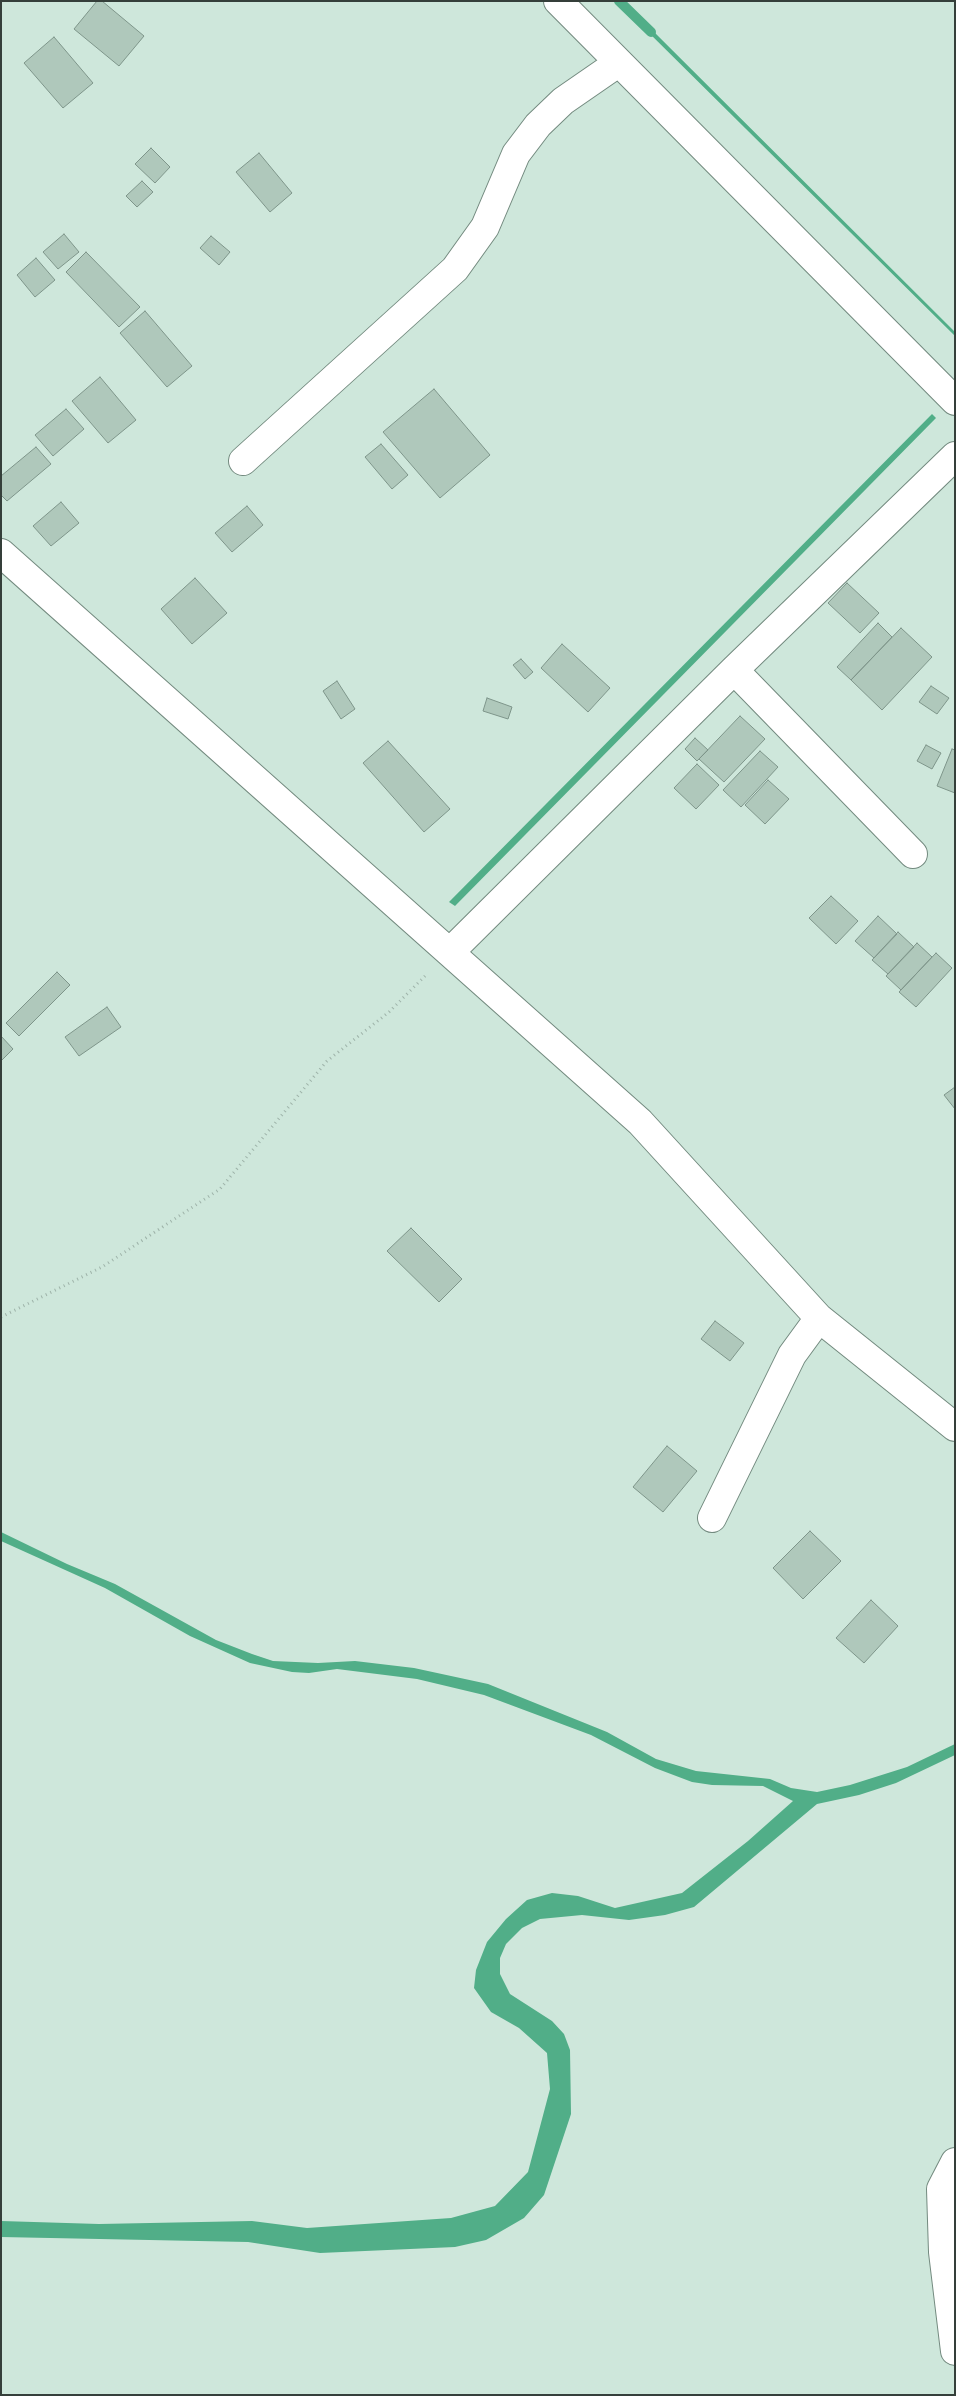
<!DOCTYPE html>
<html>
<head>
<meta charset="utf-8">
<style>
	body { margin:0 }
	#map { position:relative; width:956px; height:2396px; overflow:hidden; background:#cee7db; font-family:"Golos Text",sans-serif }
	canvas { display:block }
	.frame { position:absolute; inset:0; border:2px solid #353f3a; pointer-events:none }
</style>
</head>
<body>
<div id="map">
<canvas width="956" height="2396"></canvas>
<div class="frame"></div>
</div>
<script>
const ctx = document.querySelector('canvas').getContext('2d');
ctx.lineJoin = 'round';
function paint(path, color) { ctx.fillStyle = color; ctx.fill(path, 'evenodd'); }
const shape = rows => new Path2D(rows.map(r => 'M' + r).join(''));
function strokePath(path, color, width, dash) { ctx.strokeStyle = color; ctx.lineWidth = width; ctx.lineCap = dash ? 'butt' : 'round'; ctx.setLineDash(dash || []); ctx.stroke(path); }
paint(shape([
	[643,21,955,332,955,336,641,25],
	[932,414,936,418,455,906,449,902],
	[1,1532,67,1564,115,1584,216,1640,252,1654,273,1661,318,1663,355,1661,414,1668,488,1684,607,1732,656,1759,696,1771,770,1779,791,1788,817,1792,850,1785,907,1767,955,1744,955,1755,896,1783,859,1795,817,1804,694,1907,665,1915,629,1920,582,1915,540,1919,522,1928,506,1944,500,1958,500,1974,510,1994,552,2021,564,2034,570,2050,571,2114,544,2195,524,2218,486,2240,455,2247,320,2253,248,2242,1,2237,1,2221,99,2224,252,2221,307,2228,451,2218,495,2206,528,2172,550,2089,547,2053,519,2028,491,2012,474,1988,476,1970,487,1942,506,1919,527,1900,552,1893,578,1896,615,1908,682,1893,748,1841,793,1801,763,1786,712,1785,692,1782,655,1768,591,1735,484,1695,417,1679,337,1669,309,1673,292,1672,250,1663,190,1636,105,1588,1,1541]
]), '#51ae88');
strokePath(shape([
	[619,1,651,32]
]), '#51ae88', 10);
const building = shape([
	[97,1,102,1,144,36,119,66,74,29,97,1],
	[54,37,93,83,63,108,24,63,54,37],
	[151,148,170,167,155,183,135,164,151,148],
	[259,153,292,193,270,212,236,172,259,153],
	[142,181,153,192,137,207,126,196,142,181],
	[64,234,79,252,58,269,43,252,64,234],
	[211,236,230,252,219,265,200,248,211,236],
	[86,252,140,307,119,327,66,272,86,252],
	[36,258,55,280,35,297,17,275,36,258],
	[145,311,192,366,167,387,120,333,145,311],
	[100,377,136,420,108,443,72,401,100,377],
	[434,389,490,455,440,498,383,432,434,389],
	[66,409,84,429,53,456,35,435,66,409],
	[381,444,408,475,392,489,365,457,381,444],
	[36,447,51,464,7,501,1,495,1,476,36,447],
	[61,502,79,523,51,546,33,526,61,502],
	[247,506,263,525,232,552,215,533,247,506],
	[195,578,227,613,192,644,161,609,195,578],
	[847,583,879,613,860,633,828,603,847,583],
	[878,623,892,637,851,680,837,667,878,623],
	[901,628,932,657,882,710,851,680,901,628],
	[562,644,610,688,588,712,541,668,562,644],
	[521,659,533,672,525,679,513,665,521,659],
	[337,681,355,709,341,719,323,691,337,681],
	[931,686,949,698,937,714,919,702,931,686],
	[487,698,512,707,508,719,483,711,487,698],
	[740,716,765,739,724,782,699,759,740,716],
	[695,738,708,750,697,761,685,749,695,738],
	[388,741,450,809,424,832,363,763,388,741],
	[926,745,941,753,932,769,917,761,926,745],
	[952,749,955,750,955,793,937,786,952,749],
	[760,751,778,767,741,807,723,790,760,751],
	[697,764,719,785,696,809,674,788,697,764],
	[768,780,789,799,765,824,745,805,768,780],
	[831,896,858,921,836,944,809,918,831,896],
	[878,916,897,934,874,958,855,941,878,916],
	[898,932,914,947,888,974,872,960,898,932],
	[917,943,932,957,901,990,886,976,917,943],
	[936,953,952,968,916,1007,899,992,936,953],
	[57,972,70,985,19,1036,6,1023,57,972],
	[107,1007,121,1027,79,1056,65,1037,107,1007],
	[1,1036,13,1049,1,1061,1,1036],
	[955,1087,955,1109,944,1095,955,1087],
	[411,1228,462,1279,439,1302,387,1251,411,1228],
	[715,1321,744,1343,730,1361,701,1339,715,1321],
	[667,1446,697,1471,663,1512,633,1487,667,1446],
	[810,1531,841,1561,803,1599,773,1568,810,1531],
	[871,1600,898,1626,864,1663,836,1638,871,1600]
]);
paint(building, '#afc8bb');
strokePath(building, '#7e958a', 1);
const minor = shape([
	[558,1,955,401],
	[243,461,455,269,485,227,516,154,538,125,563,101,618,63],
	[1,553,640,1122,819,1318,955,1427],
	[734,670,913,854],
	[450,952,734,670,955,456],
	[712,1518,792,1355,819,1318],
	[955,2162,941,2189,943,2252,955,2351]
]);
strokePath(minor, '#738a7f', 30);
strokePath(shape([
	[1,1317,102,1267,220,1189,327,1061,389,1012,426,975]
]), '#9eb3a9', 3, [1, 4]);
strokePath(minor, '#fff', 28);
</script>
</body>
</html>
